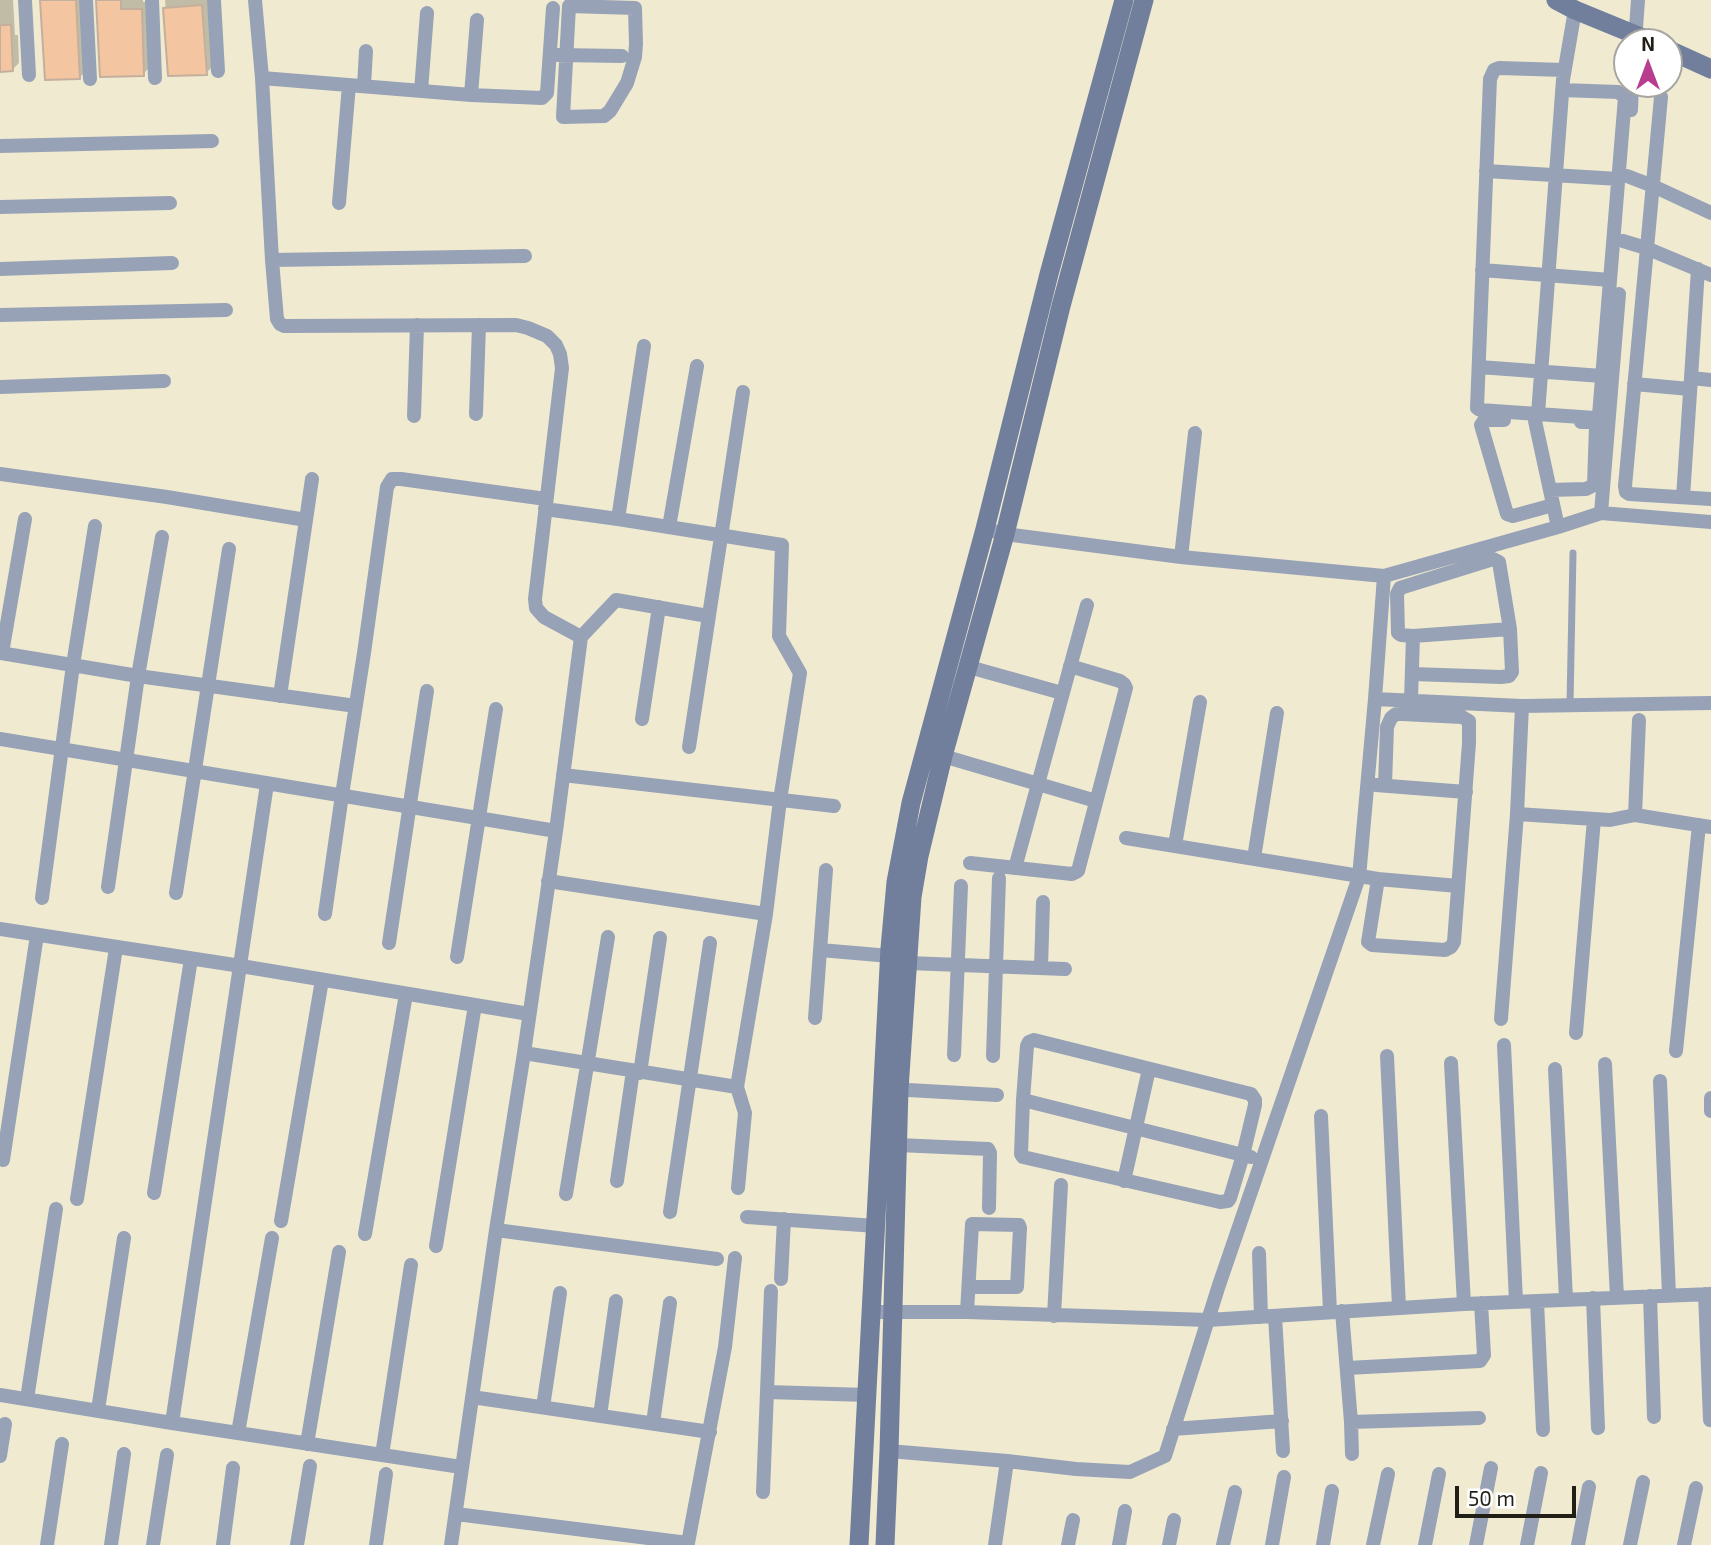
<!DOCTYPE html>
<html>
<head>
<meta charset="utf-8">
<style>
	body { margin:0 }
	#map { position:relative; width:1711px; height:1545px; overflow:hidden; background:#f0ebd0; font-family:"Exo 2",sans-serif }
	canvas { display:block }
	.north { position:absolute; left:1613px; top:28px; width:70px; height:70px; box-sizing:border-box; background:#fff; border:2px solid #a6a5a1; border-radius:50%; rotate:0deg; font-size:19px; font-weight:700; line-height:28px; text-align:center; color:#211f15 }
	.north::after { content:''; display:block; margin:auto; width:24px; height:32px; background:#b93d8e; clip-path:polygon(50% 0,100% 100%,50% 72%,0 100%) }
	.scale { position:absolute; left:1455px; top:1486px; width:121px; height:32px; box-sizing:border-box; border:4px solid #211f15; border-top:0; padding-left:9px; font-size:21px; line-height:24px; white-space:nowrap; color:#211f15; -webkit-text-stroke:5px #fff; paint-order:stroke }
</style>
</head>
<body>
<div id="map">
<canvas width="1711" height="1545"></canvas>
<div class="north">N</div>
<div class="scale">50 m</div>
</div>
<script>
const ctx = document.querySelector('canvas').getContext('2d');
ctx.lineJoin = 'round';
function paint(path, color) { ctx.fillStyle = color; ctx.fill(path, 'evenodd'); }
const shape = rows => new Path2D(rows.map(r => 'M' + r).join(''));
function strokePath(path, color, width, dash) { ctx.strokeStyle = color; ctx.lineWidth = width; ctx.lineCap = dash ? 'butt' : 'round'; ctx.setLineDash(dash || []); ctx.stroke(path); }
paint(shape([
	[0,0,13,0,15,35,18,35,19,63,12,70,0,70],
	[41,0,83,0,87,70,80,77],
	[97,0,143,0,143,2,148,2,150,67,143,74],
	[165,0,208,0,213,66,206,73,170,75]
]), '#0003');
const building = shape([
	[40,0,76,0,80,79,45,80,40,0],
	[96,0,121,0,121,9,142,9,144,76,100,77,96,0],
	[202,5,207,75,168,76,163,8,202,5],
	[0,25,11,25,13,71,0,72,0,25]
]);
paint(building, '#f3c6a1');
strokePath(building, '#c4af9d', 2);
strokePath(shape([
	[1570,704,1573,553]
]), '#98a2b7', 7);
strokePath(shape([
	[25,0,29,75],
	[86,0,90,79],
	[152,0,155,78],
	[214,0,218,71],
	[569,6,635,8,636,44,635,57,627,83,610,111,604,116,563,117,569,6],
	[1635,42,1638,0],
	[558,55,622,56],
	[262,78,471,95,542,98,547,93,553,8],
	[364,86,366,51],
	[1562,90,1618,92,1625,97,1599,415,1595,418,1480,410,1477,408,1490,79,1494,70,1499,68,1564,70],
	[421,91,427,13],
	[471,95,477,20],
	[1661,97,1625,486,1626,492,1629,494,1711,499],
	[1631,110,1632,84],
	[0,146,212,141],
	[1486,171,1619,179],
	[1627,176,1653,186,1711,213],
	[339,203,349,85],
	[0,207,170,203],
	[1623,241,1646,248,1711,275],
	[272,260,525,256],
	[0,269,172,263],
	[1698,269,1691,378,1711,380],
	[1482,270,1610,280],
	[0,315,226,310],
	[1479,367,1602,376],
	[1634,384,1690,389],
	[0,387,164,381],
	[476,414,479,325],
	[1538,414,1563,80,1575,10],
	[414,416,417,325],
	[1504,420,1488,420,1484,421,1481,425,1507,514,1513,516,1553,505],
	[1535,421,1558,527],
	[0,474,167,497,306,520,280,696],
	[1550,490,1586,489,1594,485,1596,426,1593,422,1581,422],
	[1683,497,1691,378],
	[545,509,618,519,782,545,779,636,800,673,780,800,766,914,548,881],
	[1601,513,1619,294],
	[618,519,644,346],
	[306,520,312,479],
	[669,527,697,366],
	[985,529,1005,534,1181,557,1384,576,1558,527,1601,513,1711,522],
	[1181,557,1195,433],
	[1384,576,1375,699,1522,706,1711,703],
	[581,637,616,600,708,616],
	[0,653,138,676,356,706],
	[2,653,25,519],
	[969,667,1062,693],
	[1412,674,1501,677,1509,676,1512,672,1510,629,1499,562,1493,559,1400,588,1397,594,1398,633,1401,635,1413,636],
	[1411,700,1413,636,1510,629],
	[642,719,659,607],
	[1639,720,1635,815,1711,827],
	[0,739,556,831,581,637,544,617,536,608,535,599,562,368,560,354,556,345,547,336,528,328,516,325,284,326,280,324,277,319,272,260,262,78,255,0],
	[689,747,743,392],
	[943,756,1096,801],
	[563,775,834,806],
	[1376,785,1466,792],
	[1517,814,1610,820,1635,815],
	[1126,838,1378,879,1368,942,1372,945,1445,950,1451,947,1454,942,1469,743,1469,721,1462,717,1402,714,1396,714,1391,718,1387,727,1385,785],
	[1175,845,1200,702],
	[1254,858,1277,713],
	[970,863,1072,874,1078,871,1126,688,1124,684,1120,681,1070,666],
	[1015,868,1087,605],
	[1378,879,1458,886],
	[108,887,138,676,162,537],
	[176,893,229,549],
	[42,898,73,665,95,526],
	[325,914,342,795,364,653,387,487,392,479,401,479,546,499],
	[0,929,241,966,529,1014],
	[389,943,427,691],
	[820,950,890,956],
	[457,957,496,709],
	[908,963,1065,969],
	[1041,968,1043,902],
	[815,1018,826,870],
	[1501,1019,1517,814,1522,706],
	[1576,1033,1594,819],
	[1034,1040,1251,1094,1255,1100,1255,1105,1243,1155,1230,1198,1228,1201,1220,1202,1023,1157,1021,1154,1023,1100,1027,1046,1029,1042,1034,1040],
	[1504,1045,1516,1301],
	[1676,1051,1699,825],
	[524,1053,737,1087],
	[954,1055,961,886],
	[993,1056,999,878],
	[1387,1056,1399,1307],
	[1451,1063,1464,1304],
	[1605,1064,1617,1297],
	[1555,1069,1566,1299],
	[640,1073,660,938],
	[1660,1081,1669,1295],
	[890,1089,997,1095],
	[1711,1098,1711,1111],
	[1023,1100,1251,1157],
	[1321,1116,1330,1312],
	[898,1145,988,1149,990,1153,989,1208],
	[3,1160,37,935],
	[617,1181,633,1071],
	[1124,1181,1149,1069],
	[738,1188,745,1113,737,1087,766,914],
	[154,1193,191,959],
	[566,1194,608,937],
	[77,1199,116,948],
	[670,1212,710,943],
	[747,1217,876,1226],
	[281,1221,322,980],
	[496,1230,717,1259],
	[365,1234,406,994],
	[436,1246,475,1005],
	[1259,1253,1261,1317],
	[781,1279,784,1219],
	[1705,1294,1710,1420],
	[1650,1296,1654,1417],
	[1593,1298,1598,1428],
	[1537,1301,1543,1430],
	[1342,1311,1351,1422,1479,1418],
	[871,1312,967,1312,1208,1320,1464,1304,1711,1294],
	[967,1312,972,1224,1019,1225,1020,1228,1017,1287,969,1287],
	[1054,1316,1061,1185],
	[1275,1316,1283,1451],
	[1347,1368,1480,1361,1484,1355,1481,1303],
	[767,1392,867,1395],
	[0,1395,172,1423,461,1467],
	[472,1397,710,1432],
	[27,1399,56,1209],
	[543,1407,560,1293],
	[98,1410,124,1238],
	[600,1416,616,1301],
	[1351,1422,1352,1454],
	[172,1423,267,784],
	[653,1423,670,1303],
	[1173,1429,1282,1421],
	[238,1433,272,1238],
	[307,1444,339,1252],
	[889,1451,1007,1461],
	[382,1455,411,1265],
	[0,1456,5,1424],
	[763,1492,771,1291],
	[456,1514,688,1543,725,1347,735,1258],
	[47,1545,62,1444],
	[111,1545,124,1454],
	[153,1545,167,1455],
	[223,1545,233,1468],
	[297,1545,310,1466],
	[376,1545,386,1474],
	[451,1545,496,1230,524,1053,556,831],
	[995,1545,1007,1461,1076,1469,1130,1472,1165,1456,1219,1285,1359,877,1375,699],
	[1068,1545,1073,1520],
	[1119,1545,1125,1511],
	[1169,1545,1174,1520],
	[1223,1545,1235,1492],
	[1272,1545,1284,1477],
	[1323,1545,1332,1491],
	[1373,1545,1388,1474],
	[1425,1545,1439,1474],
	[1476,1545,1491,1468],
	[1527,1545,1541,1473],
	[1578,1545,1589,1487],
	[1630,1545,1643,1482],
	[1684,1545,1696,1488]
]), '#98a2b7', 14);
strokePath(shape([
	[1556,0,1575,10,1653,42],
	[1669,50,1711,69],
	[859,1545,890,948,896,882,911,803,985,529,1049,274,1124,0],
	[885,1545,889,1451,899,1089,912,897,919,856,943,756,1005,534,1061,306,1144,0]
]), '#717f9d', 19);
</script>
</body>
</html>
